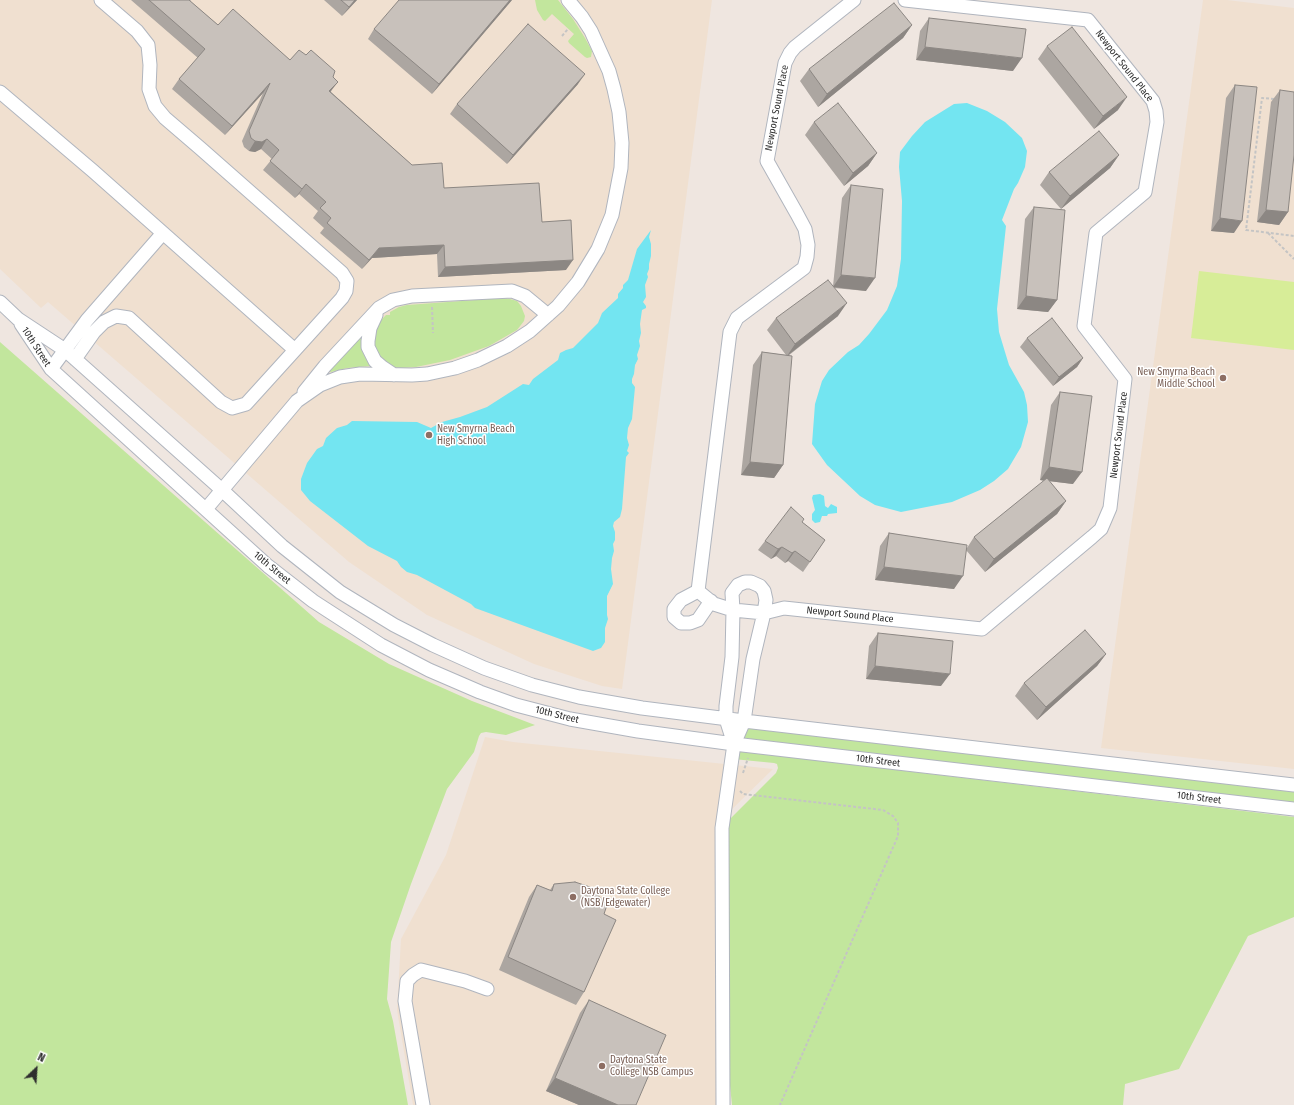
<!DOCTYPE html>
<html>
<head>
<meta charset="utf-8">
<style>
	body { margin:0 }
	#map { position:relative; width:1294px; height:1105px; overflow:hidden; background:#efe6e0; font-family:"Fira Sans Condensed",sans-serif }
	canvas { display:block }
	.north { position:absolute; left:16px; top:1049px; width:40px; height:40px; -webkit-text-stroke:3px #fff; paint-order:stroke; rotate:25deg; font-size:11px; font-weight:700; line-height:16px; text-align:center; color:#2e2e2e }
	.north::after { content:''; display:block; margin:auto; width:14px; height:18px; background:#2e2e2e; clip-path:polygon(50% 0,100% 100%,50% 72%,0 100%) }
</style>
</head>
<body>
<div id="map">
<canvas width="1294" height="1105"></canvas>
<div class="north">N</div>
</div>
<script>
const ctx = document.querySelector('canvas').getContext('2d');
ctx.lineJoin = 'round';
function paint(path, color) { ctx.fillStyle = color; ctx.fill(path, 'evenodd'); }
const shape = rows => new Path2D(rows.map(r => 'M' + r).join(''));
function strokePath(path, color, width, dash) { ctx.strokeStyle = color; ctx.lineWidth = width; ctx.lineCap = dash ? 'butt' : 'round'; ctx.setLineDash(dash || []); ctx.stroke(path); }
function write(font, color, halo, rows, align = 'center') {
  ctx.font = font + ' "Fira Sans Condensed",sans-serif'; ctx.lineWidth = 3; ctx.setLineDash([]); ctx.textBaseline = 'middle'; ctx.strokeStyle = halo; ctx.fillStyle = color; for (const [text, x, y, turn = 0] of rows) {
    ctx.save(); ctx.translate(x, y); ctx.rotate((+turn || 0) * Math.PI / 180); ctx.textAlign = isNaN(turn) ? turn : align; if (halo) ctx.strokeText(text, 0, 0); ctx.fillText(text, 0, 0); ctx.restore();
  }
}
paint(shape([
	[0,0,712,0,622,689,602,686,534,664,427,615,349,562,48,302,41,308,0,269],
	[1203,0,1227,0,1294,8,1294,769,1101,748],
	[485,737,513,742,773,769,723,818,723,1105,413,1105,397,1010,401,939,446,855]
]), '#f0e0d0');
paint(shape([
	[535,0,558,0,573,19,585,38,592,51,591,57,587,58,585,57,569,43,568,41,574,34,552,14,545,21,543,20,537,10],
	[502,298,510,299,517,301,521,306,525,316,524,321,517,330,489,346,450,360,416,367,401,368,392,367,385,363,375,351,372,336,381,320,386,315,390,315,390,312,399,307,407,305],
	[362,332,371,366,358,367,347,368,331,372,328,372],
	[0,342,319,622,389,664,472,701,535,725,506,735,486,732,481,733,479,736,474,752,447,789,411,884,391,942,387,999,393,1021,408,1105,0,1105],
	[747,728,1294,792,1294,803,743,738],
	[737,751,1294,817,1294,917,1248,936,1179,1069,1125,1084,1123,1105,732,1105,728,1066,728,821,776,773,778,768,777,764,774,763,733,759]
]), '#c2e69d');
paint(shape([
	[1199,271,1294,282,1294,350,1191,338]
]), '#d7ed98');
paint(shape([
	[967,103,987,111,1005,122,1022,138,1027,151,1025,167,1018,183,1014,189,1002,220,1006,226,997,309,999,332,1005,352,1009,365,1024,392,1027,405,1028,422,1021,447,1008,469,994,481,980,490,952,502,901,512,875,505,860,496,827,465,812,444,815,404,822,381,829,370,848,352,859,345,869,334,887,310,897,286,901,259,902,201,899,167,900,152,912,136,925,122,954,104],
	[651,230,649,237,651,244,651,256,649,264,649,269,647,274,648,277,645,285,646,297,643,302,646,306,646,308,642,310,640,324,641,333,639,341,640,346,637,355,638,359,635,365,634,374,632,379,632,383,635,387,632,419,628,428,627,438,629,445,627,451,629,453,626,457,622,509,620,517,614,522,613,526,615,532,615,540,613,544,614,551,612,558,611,569,613,584,607,596,607,615,608,619,605,628,605,642,601,648,593,651,582,647,475,608,471,604,417,575,407,572,401,567,397,561,368,546,310,501,301,490,301,479,307,463,317,449,323,446,326,438,337,428,347,425,352,421,417,422,431,428,442,422,460,417,487,407,523,384,529,385,533,379,558,360,560,353,566,350,573,348,598,323,602,313,618,298,618,294,623,288,623,285,628,280,637,249],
	[820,494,824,496,825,506,828,508,831,504,837,507,837,513,828,514,827,516,822,516,820,522,815,523,812,520,812,514,815,510,812,498,813,495]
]), '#73e5f1');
const minor = shape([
	[854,0,795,47,790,53,785,63,767,161,797,214,805,229,808,245,807,257,804,268,737,318,730,332,698,591,714,604,733,610,764,613,784,608,982,629,1092,537,1101,529,1110,508,1125,379,1084,326,1096,233,1145,192,1157,122,1156,111,1153,101,1088,20,905,0],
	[0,92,93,171,295,350],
	[0,302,18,319,65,350,222,490,282,546,340,592,394,625,433,645,484,668,532,685,579,697,642,708,744,721,1294,785],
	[376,315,370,328,368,341,368,347,375,361,382,367,394,375],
	[21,324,51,369,268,566,313,601,381,645,429,670,480,692,516,705,570,719,638,731,734,744,1294,809],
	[75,359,94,332,104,322,116,316,129,318,221,402,232,408,246,404,295,350,342,298,346,291,347,281,342,273,200,148,165,118,155,106,149,89,150,65,148,45,137,31,101,0],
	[51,369,87,320,163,233],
	[304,392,325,366,379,308,393,300,412,296,512,291,525,296,548,315],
	[206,509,297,401,320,385,340,377,360,374,412,375,427,374,455,368,478,360,507,346,530,331,558,306,578,282,598,249,612,215,621,168,622,143,619,112,614,89,609,71,591,31,582,17,568,0],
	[698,591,681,600,674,609,674,617,681,623,690,623,698,620,711,601],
	[423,1105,405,1001,407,981,413,975,421,970,465,981,487,989],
	[723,1105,722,828,734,744,744,721,753,659,764,613,766,600,764,591,760,586,751,582,745,582,738,585,732,593,733,610,732,657,726,706,726,719,734,744]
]);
strokePath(minor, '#b0b5be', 15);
strokePath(shape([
	[562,36,568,29],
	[1274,99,1262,98,1246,230,1294,236],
	[1268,233,1294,259],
	[432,307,433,333],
	[743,773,748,758],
	[740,791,743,794,883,810,893,816,898,823,898,836,780,1105]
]), '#c4c4c4', 2, [3, 2]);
strokePath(minor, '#fff', 13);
paint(shape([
	[131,0,191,0,190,1,218,25,290,60,333,77,331,92,412,165,444,188,542,222,566,270,438,277,437,254,372,258,362,269,320,233,324,228,313,218,318,211,299,194,295,198,263,170,272,159,261,149,255,152,249,151,244,147,242,141,263,93,225,135,172,89,179,79,198,58],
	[324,0,357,0,342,16],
	[512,0,432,94,368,39,374,29],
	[929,18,1013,71,916,60,920,31],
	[912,25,903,38,818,107,800,81,809,69],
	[1047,46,1118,110,1094,129,1038,59],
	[578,84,507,164,450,114,457,104],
	[1235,85,1234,233,1211,231,1226,98],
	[1280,90,1288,212,1279,225,1257,222,1271,102],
	[814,122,877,153,868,166,844,186,805,135],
	[1119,155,1110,168,1061,209,1040,185,1049,172],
	[851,185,866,291,834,288,838,316,788,356,783,465,774,478,741,475,753,365,762,352,786,355,767,330,776,318,833,286,842,198],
	[1034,207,1057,300,1048,312,1017,309,1025,219],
	[1027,338,1083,358,1077,367,1053,386,1020,347],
	[1060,392,1073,484,1049,481,1066,501,1057,514,985,572,966,550,954,589,875,580,880,546,889,533,967,548,974,537,1044,481,1040,480,1051,405],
	[802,522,825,540,803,572,788,561,785,563,776,556,771,559,758,550,765,541],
	[878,633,941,686,866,679,869,646],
	[1106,654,1097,666,1037,720,1015,696,1024,683],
	[554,884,604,914,584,992,576,1005,499,970,529,897,537,885,550,890],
	[589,1000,636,1105,579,1105,546,1091,580,1013]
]), '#aca6a1');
paint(shape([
	[355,0,357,0,342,16,349,7],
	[510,0,512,0,432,94,439,84],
	[912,25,903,38,818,107,827,94],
	[925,47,1022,58,1013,71,916,60],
	[585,74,578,84,507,164,513,155],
	[338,82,331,91,323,101,329,91],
	[270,83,263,93,225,135,232,126],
	[1127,97,1118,110,1094,129,1103,116],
	[267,139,261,149,255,152,249,151,255,141],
	[877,153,868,166,844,186,853,173],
	[1119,155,1110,168,1061,209,1070,196],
	[306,184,299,194,295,198,302,189],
	[1266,210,1288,212,1279,225,1257,222],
	[1220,218,1242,221,1234,233,1211,231],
	[444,245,437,254,372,258,362,269,369,260,379,248],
	[573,260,566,270,438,277,445,267],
	[841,275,875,278,866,291,833,287],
	[1026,296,1057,300,1048,312,1017,309],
	[847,303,838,316,787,356,795,344],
	[1083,358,1077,367,1053,386,1059,377],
	[750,462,783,465,774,478,741,475],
	[1049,467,1082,472,1073,484,1040,480],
	[1066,501,1057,514,985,572,994,559],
	[782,547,776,556,771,559,778,549],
	[795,551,788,561,785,563,792,553],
	[884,567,963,576,954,589,875,580],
	[1106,654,1097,666,1037,720,1046,707],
	[875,666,950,674,941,686,866,679],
	[555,1078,618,1105,579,1105,546,1091]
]), '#8c8783');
const building = shape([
	[149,0,189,0,218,25,233,9,290,60,299,50,306,55,311,50,335,71,333,77,338,82,329,91,412,165,442,163,444,188,539,183,542,222,571,220,573,260,445,267,444,245,379,248,369,260,327,223,331,218,320,208,326,202,306,184,302,189,270,161,279,150,267,139,262,142,255,141,251,138,249,131,270,83,232,126,179,79,205,49,149,0],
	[341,0,355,0,349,7,341,0],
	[399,0,510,0,439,84,374,29,399,0],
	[894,3,912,25,827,94,809,69,894,3],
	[929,18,1026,29,1022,58,925,47,929,18],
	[528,24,585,74,513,155,457,104,528,24],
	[1072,27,1127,97,1103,116,1047,46,1072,27],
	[1235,85,1257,87,1242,221,1220,218,1235,85],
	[1280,90,1294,92,1294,155,1288,212,1266,210,1280,90],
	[838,103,877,153,853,173,814,122,838,103],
	[1099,131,1119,155,1070,196,1049,172,1099,131],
	[851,185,883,189,875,278,841,275,851,185],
	[1034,207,1065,210,1057,300,1026,296,1034,207],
	[828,280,847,303,795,344,776,318,828,280],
	[1052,318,1083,358,1059,377,1027,338,1052,318],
	[762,352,792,356,783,465,750,462,762,352],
	[1060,392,1092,396,1082,472,1049,467,1060,392],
	[1047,478,1066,501,994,559,974,537,1047,478],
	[791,507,804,519,802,522,825,540,810,562,795,551,792,553,782,547,778,549,765,541,791,507],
	[889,533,967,545,963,576,884,567,889,533],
	[1085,630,1106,654,1046,707,1024,683,1085,630],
	[878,633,953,641,950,674,875,666,878,633],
	[575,882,590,887,607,905,604,914,616,920,584,992,508,957,537,885,552,891,554,884,575,882],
	[589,1000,666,1035,636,1105,618,1105,555,1078,589,1000]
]);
paint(building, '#c8c1bb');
strokePath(building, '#8c8783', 1);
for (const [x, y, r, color] of [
	[1223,378,4,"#8d6e63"],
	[429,435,4,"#8d6e63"],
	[573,897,4,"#8d6e63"],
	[602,1066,4,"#8d6e63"]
]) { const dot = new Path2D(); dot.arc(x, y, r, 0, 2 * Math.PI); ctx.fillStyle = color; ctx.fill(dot); strokePath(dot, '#fff', 1.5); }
write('10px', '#2e2e2e', '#fff', [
	["Newport Sound Place",1124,66,52],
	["Newport Sound Place",777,108,-79],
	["10th Street",36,347,57],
	["Newport Sound Place",1119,435,-83],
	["10th Street",272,568,40],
	["Newport Sound Place",850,615,6],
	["10th Street",557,715,14],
	["10th Street",878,761,7],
	["10th Street",1199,798,7]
]);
write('10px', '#785e54', '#fff', [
	["New Smyrna Beach",1215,372,"right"],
	["Middle School",1215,384,"right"],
	["New Smyrna Beach",437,429],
	["High School",437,441],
	["Daytona State College",581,891],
	["(NSB/Edgewater)",581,903],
	["Daytona State",610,1060],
	["College NSB Campus",610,1072]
], 'left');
</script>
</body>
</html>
